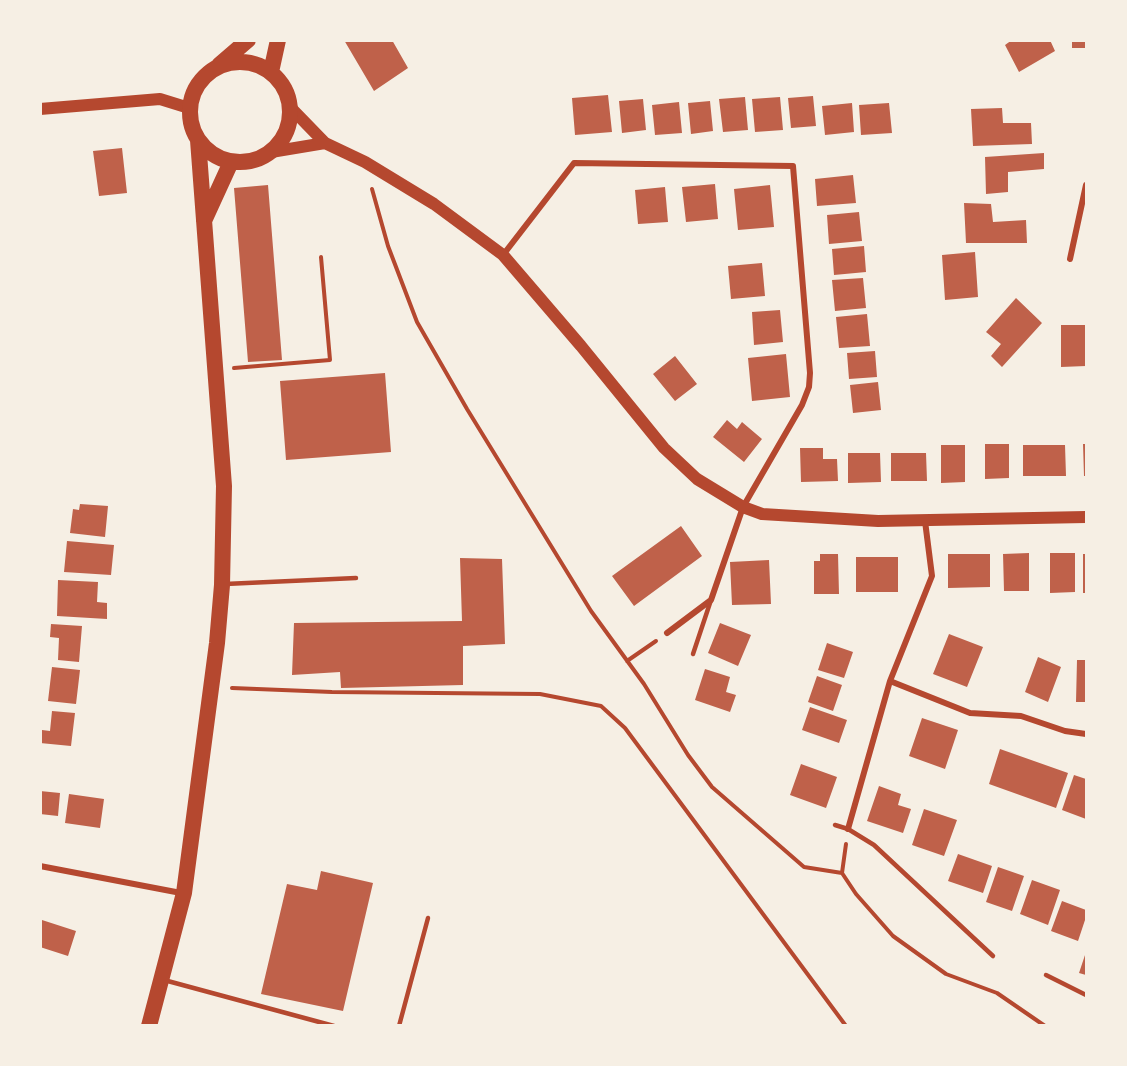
<!DOCTYPE html>
<html>
<head>
<meta charset="utf-8">
<style>
	body { margin:0 }
	#map { position:relative; width:1127px; height:1066px; overflow:hidden; background:#f6efe4; font-family:"Libre Baskerville",serif }
	canvas { display:block }
	.frame { position:absolute; inset:0; border:42px solid #f6efe4; pointer-events:none }
</style>
</head>
<body>
<div id="map">
<canvas width="1127" height="1066"></canvas>
<div class="frame"></div>
</div>
<script>
const ctx = document.querySelector('canvas').getContext('2d');
ctx.lineJoin = 'round';
function paint(path, color) { ctx.fillStyle = color; ctx.fill(path, 'evenodd'); }
const shape = rows => new Path2D(rows.map(r => 'M' + r).join(''));
function strokePath(path, color, width, dash) { ctx.strokeStyle = color; ctx.lineWidth = width; ctx.lineCap = dash ? 'butt' : 'round'; ctx.setLineDash(dash || []); ctx.stroke(path); }
paint(shape([
	[344,40,392,40,408,68,374,91],
	[1012,40,1050,40,1055,51,1019,72,1005,45],
	[1072,40,1086,40,1086,48,1072,48],
	[608,95,612,132,575,135,572,98],
	[813,96,816,126,791,128,788,98],
	[745,97,748,130,723,132,719,99],
	[780,97,783,130,755,132,752,99],
	[643,99,646,130,622,133,619,101],
	[710,101,713,131,691,134,688,103],
	[679,102,682,133,655,135,652,105],
	[852,103,854,132,825,135,822,106],
	[889,103,892,133,861,135,859,105],
	[1002,108,1003,123,1031,123,1032,144,973,146,971,109],
	[122,148,127,193,99,196,93,151],
	[1044,153,1044,169,1008,172,1008,192,986,194,985,157],
	[853,175,856,203,817,206,815,179],
	[715,184,718,219,686,222,682,187],
	[268,185,282,360,248,362,234,188],
	[770,185,774,227,738,230,734,189],
	[665,187,668,222,638,224,635,190],
	[964,203,991,204,993,222,1026,220,1027,243,966,243],
	[859,212,862,241,829,244,827,215],
	[864,246,866,272,834,275,832,249],
	[975,252,978,297,945,300,942,255],
	[762,263,765,296,731,299,728,266],
	[863,278,866,308,835,311,832,280],
	[1016,298,1042,323,1002,367,991,356,1001,344,986,332],
	[780,310,783,342,754,345,752,312],
	[867,314,870,346,839,348,836,317],
	[1061,325,1086,325,1086,366,1061,367],
	[875,351,877,377,849,379,847,353],
	[786,354,790,397,752,401,748,358],
	[675,356,697,384,675,401,653,374],
	[385,373,391,452,286,460,280,381],
	[878,382,881,410,853,413,850,385],
	[727,420,737,429,742,422,762,439,744,462,713,437],
	[985,444,1009,444,1009,478,985,479],
	[1083,444,1086,444,1086,476,1084,476],
	[941,445,965,445,965,482,941,483],
	[1023,445,1065,445,1066,476,1023,476],
	[800,448,823,448,823,459,837,459,838,481,801,482],
	[848,453,880,453,881,482,848,483],
	[891,453,926,453,927,481,891,481],
	[80,504,108,506,105,537,70,533,73,509,79,510],
	[681,526,702,556,634,606,612,576],
	[67,541,114,545,111,575,64,572],
	[1029,553,1029,591,1004,591,1003,554],
	[1050,553,1075,553,1075,592,1050,593],
	[820,554,838,554,839,594,814,594,814,561,820,561],
	[948,554,990,554,990,587,948,588],
	[1083,554,1086,554,1086,593,1083,593],
	[856,557,898,557,898,592,856,592],
	[460,558,502,559,505,644,463,646,463,685,341,688,340,672,292,675,294,623,462,621],
	[769,560,771,604,732,605,730,562],
	[58,580,98,582,97,602,107,603,107,619,57,616],
	[720,623,751,635,738,666,708,653],
	[51,624,82,626,79,662,58,660,59,638,50,637],
	[949,634,983,647,967,687,933,674],
	[827,643,853,652,844,678,818,670],
	[1038,657,1061,667,1048,702,1025,692],
	[1077,660,1086,660,1086,702,1076,702],
	[52,667,80,670,76,704,48,701],
	[705,669,730,677,726,692,736,695,730,712,695,700],
	[817,676,842,685,833,711,808,702],
	[810,707,847,720,839,743,802,730],
	[52,711,75,713,71,746,40,743,42,730,50,731],
	[922,718,958,730,945,769,909,756],
	[1000,749,1068,773,1056,808,989,784],
	[801,764,837,777,826,808,790,795],
	[1074,775,1086,779,1086,819,1062,810],
	[879,786,901,794,898,805,911,809,903,833,867,821],
	[40,791,60,793,58,816,40,814],
	[69,794,104,799,100,828,65,823],
	[924,809,957,820,944,856,912,845],
	[958,854,992,866,983,893,948,881],
	[998,867,1024,876,1012,911,986,902],
	[321,871,373,883,343,1011,261,994,287,884,317,890],
	[1032,880,1060,890,1048,925,1020,914],
	[1062,901,1086,910,1086,917,1078,941,1051,931],
	[42,920,76,931,68,956,40,947,40,926],
	[1086,952,1086,975,1079,973]
]), '#bf614a');
strokePath(shape([
	[372,189,388,246,417,322,467,409,591,611,644,684,688,755,712,787,804,867,842,873,856,894,893,936,946,974,997,993,1045,1026],
	[234,368,330,360,321,257],
	[627,661,656,641],
	[232,688,332,692,540,694,601,706,625,728,846,1026],
	[842,873,846,844]
]), '#b5482f', 4);
strokePath(shape([
	[225,584,356,578],
	[693,654,711,600],
	[835,825,848,829,874,845,993,956],
	[1046,975,1086,995],
	[164,980,334,1026],
	[399,1026,428,918]
]), '#b5482f', 4.5);
strokePath(shape([
	[503,255,574,163,793,166,810,373,809,387,802,405,743,507,711,600,667,633],
	[1070,259,1086,185],
	[925,521,932,576,890,681,970,713,1021,716,1065,731,1086,734],
	[848,829,890,681],
	[40,866,181,893]
]), '#b5482f', 6);
strokePath(shape([
	[291,108,325,143,365,162,434,204,503,255,581,346,664,448,697,479,743,507,762,514,878,521,1086,517],
	[40,109,160,99,189,108],
	[271,152,325,143]
]), '#b5482f', 12);
strokePath(shape([
	'190 112a50 50 0 1 1 100 0a50 50 0 1 1-100 0Z',
	[219,65,248,40],
	[271,72,278,40],
	[204,221,231,162],
	[149,1026,184,893,217,643,222,585,224,486,198,140]
]), '#b5482f', 16);
</script>
</body>
</html>
